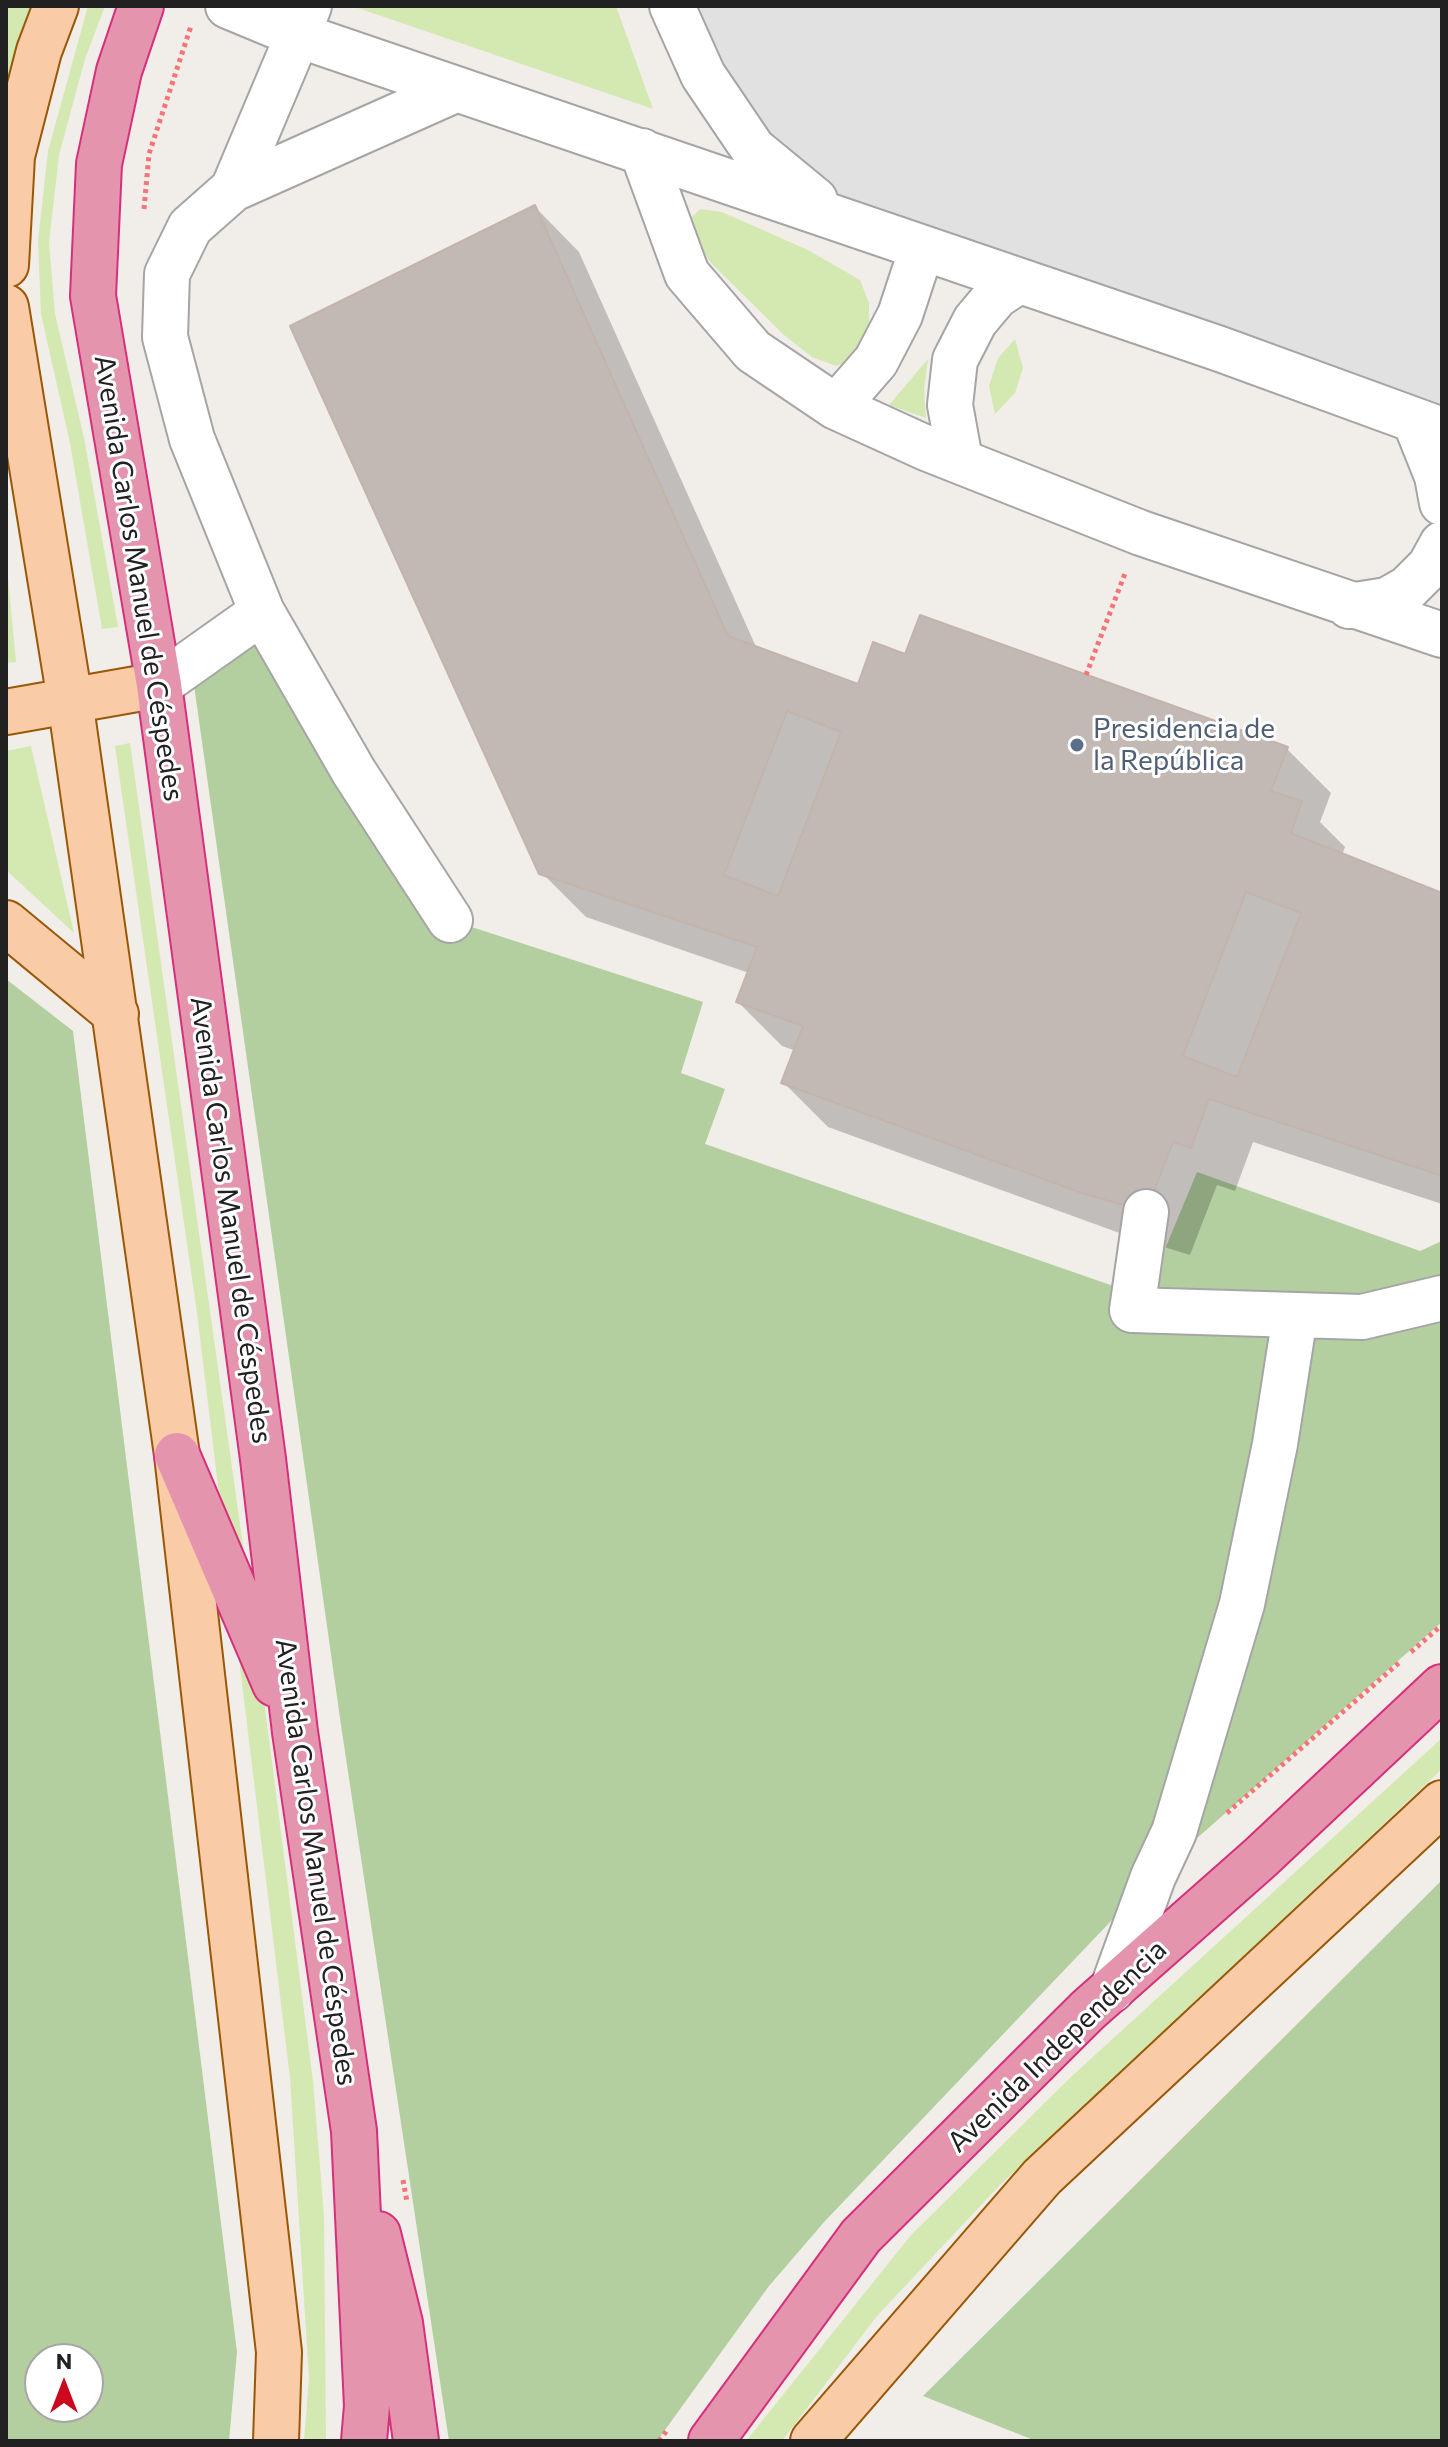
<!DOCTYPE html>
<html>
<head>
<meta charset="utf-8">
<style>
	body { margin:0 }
	#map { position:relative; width:1448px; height:2447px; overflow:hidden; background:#f1ede9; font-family:Commissioner,sans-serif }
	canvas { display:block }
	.frame { position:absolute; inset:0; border:8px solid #212121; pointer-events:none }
	.north { position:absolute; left:24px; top:2343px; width:80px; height:80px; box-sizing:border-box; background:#fff; border:2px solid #a6a6a6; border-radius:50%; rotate:0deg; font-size:22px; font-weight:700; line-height:32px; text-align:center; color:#212121 }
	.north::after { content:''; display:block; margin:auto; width:28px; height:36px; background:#cc071e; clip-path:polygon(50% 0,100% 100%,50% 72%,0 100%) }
</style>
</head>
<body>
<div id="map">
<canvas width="1448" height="2447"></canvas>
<div class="frame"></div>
<div class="north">N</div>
</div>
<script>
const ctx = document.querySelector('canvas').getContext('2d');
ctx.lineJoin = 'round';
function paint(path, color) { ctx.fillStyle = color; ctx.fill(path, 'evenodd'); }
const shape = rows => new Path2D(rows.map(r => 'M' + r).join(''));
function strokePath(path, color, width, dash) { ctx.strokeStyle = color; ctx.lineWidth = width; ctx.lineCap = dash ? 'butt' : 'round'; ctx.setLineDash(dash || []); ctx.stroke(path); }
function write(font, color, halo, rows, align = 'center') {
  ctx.font = font + ' Commissioner,sans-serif'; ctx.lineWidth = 6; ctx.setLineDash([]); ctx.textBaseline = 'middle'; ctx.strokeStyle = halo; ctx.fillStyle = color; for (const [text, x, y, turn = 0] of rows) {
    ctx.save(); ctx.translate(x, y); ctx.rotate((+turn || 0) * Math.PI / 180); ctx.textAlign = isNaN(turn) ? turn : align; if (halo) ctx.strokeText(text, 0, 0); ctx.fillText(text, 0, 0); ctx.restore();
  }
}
paint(shape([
	[6,6,56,6,6,265],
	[88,6,105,6,85,59,59,155,49,243,55,314,84,438,118,627,102,629,70,443,41,314,38,241,48,151],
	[358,6,616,6,653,109,358,8],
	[700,209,722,212,808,250,860,280,869,303,869,338,858,356,836,366,812,357,784,335,710,262,693,233,692,217],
	[1015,339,1023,368,1015,393,995,414,989,386,998,358],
	[928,359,924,389,926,418,889,405],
	[6,556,16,662,6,663],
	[130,743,256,1638,313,2081,324,2216,326,2441,304,2441,309,2378,290,2078,197,1313,115,746],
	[31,746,74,933,6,870,6,751],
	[1442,1738,1442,1769,1000,2185,877,2316,782,2441,746,2441,911,2235,1072,2076]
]), '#d3e9b1');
paint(shape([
	[262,612,450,920,703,1002,681,1073,725,1089,705,1144,1145,1297,1197,1172,1420,1251,1442,1241,1442,1622,1153,1877,825,2221,769,2286,657,2441,449,2441,342,1732,191,664],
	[6,979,73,1031,237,2352,229,2441,6,2441],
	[40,2359,88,2359,88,2407,40,2407],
	[1442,1880,1442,2441,1036,2441,923,2396]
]), '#b3cf9f');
paint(shape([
	[672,6,1442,6,1442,420,837,218,753,149]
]), '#e1e1e1');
paint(shape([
	[535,207,579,252,757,649,860,687,907,656,1287,749,1331,793,1320,822,1345,847,1342,855,1442,895,1442,1204,1253,1142,1235,1191,1217,1185,1190,1255,1125,1235,828,1127,784,1083,796,1051,782,1046,738,1002,749,973,586,917,541,872]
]), '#0003');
const building = shape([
	[535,205,728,636,858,684,873,642,905,654,920,615,1288,747,1271,791,1302,801,1291,833,1442,893,1442,1176,1209,1099,1191,1148,1173,1142,1146,1212,1079,1192,781,1083,803,1026,736,1002,757,947,539,874,290,326,535,205],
	[787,711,841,732,778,896,724,875,787,711],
	[1246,892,1301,913,1237,1077,1183,1056,1246,892]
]);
paint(building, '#c2b9b5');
strokePath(building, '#c3b3ab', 2);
const minor = shape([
	[228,6,298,35,309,6],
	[672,6,703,75,753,149,815,200],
	[642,151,687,274,753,351,836,407,926,448,1141,533,1442,635],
	[233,189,455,90],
	[836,407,876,361,900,315,922,248],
	[1415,421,1437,476,1442,503],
	[960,460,950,405,955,360,975,321,996,296,1019,281],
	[1349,606,1387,600,1408,588,1430,566,1442,544],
	[159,685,262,612],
	[450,920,354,772,262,612,192,439,165,337,167,274,190,227,233,189,298,35,1220,349,1442,430],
	[1146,1212,1132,1310,1362,1317,1442,1298],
	[1112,1990,1153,1877,1174,1832,1242,1604,1275,1444,1295,1316]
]);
const major = shape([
	[6,265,12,156,39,51,56,6],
	[6,307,70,700,177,1455,279,2352,276,2441],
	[6,712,159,685],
	[6,923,116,1014],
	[813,2441,1042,2177,1442,1803]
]);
const highway = shape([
	[141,6,119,71,99,164,93,296,159,685,263,1459,295,1732,354,2131,367,2406,364,2441],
	[177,1455,275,1684],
	[378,2234,400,2323,416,2441],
	[711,2441,861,2236,1088,2010,1260,1858,1442,1687]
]);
strokePath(minor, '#a5a5a5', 48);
strokePath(major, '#9a5705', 48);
strokePath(highway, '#d62f7c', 48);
strokePath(shape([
	[144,209,149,154,191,26],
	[1086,675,1126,571],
	[1411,1652,1442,1625],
	[1227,1813,1400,1662],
	[403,2180,407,2202],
	[659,2441,668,2429]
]), '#f57577', 5, [4, 4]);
strokePath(minor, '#fff', 44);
strokePath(major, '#f9cba6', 44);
strokePath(highway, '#e594ad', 44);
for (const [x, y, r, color] of [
	[1077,745,8,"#5c6f8a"]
]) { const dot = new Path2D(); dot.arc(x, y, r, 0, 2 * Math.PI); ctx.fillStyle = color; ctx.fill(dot); strokePath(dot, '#fff', 3); }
write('28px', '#212121', '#fff', [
	["Avenida Carlos Manuel de Céspedes",139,578,81],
	["Avenida Carlos Manuel de Céspedes",231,1220,82],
	["Avenida Carlos Manuel de Céspedes",316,1862,82],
	["Avenida Independencia",1057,2046,-44]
]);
write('28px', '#4e5e75', '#fff', [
	["Presidencia de",1093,729],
	["la República",1093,761]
], 'left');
</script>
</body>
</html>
